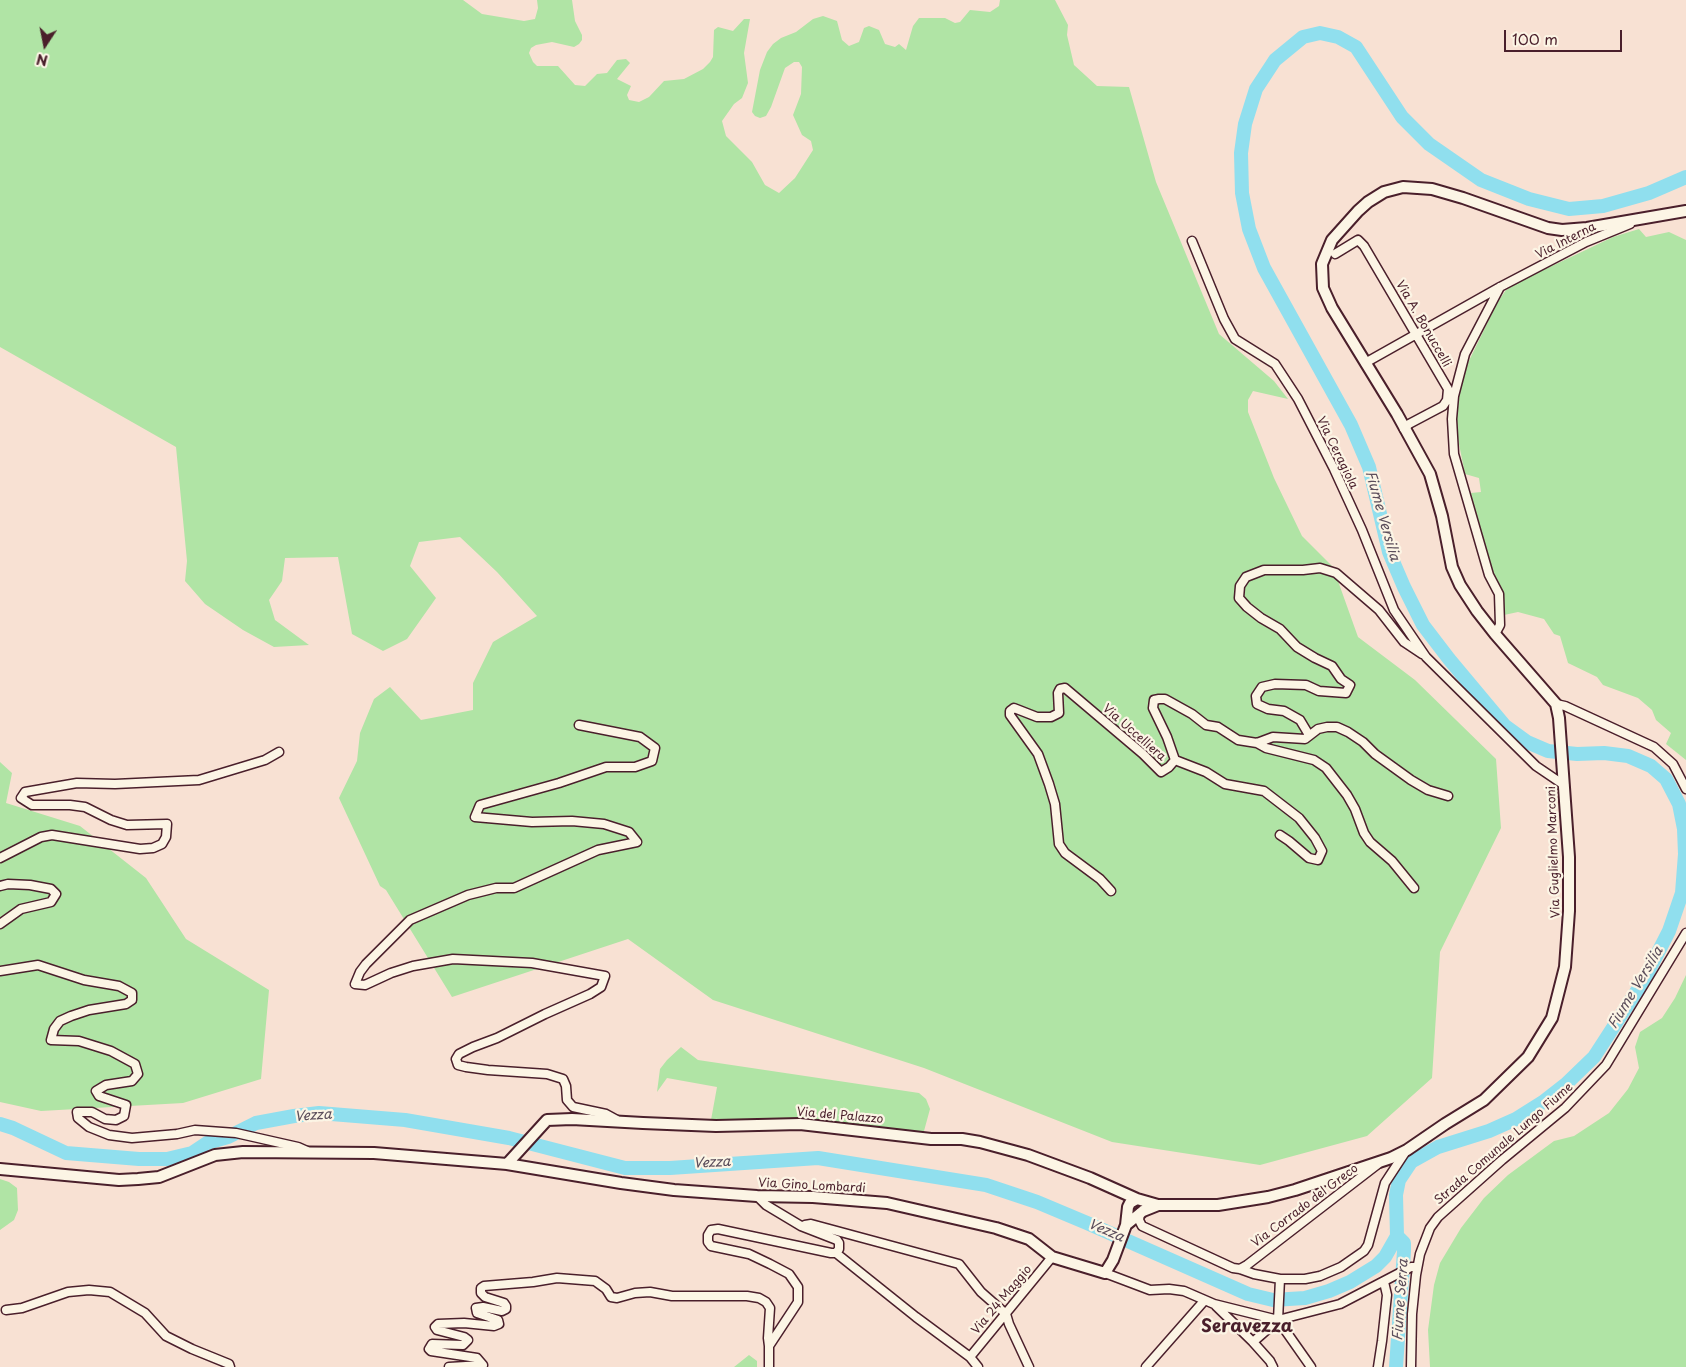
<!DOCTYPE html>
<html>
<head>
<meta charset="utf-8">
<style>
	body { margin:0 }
	#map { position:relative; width:1686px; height:1367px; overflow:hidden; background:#f8e1d3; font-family:"Playpen Sans",sans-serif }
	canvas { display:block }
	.north { position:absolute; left:20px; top:20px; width:50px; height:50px; -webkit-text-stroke:4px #fcf5e5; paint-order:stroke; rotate:191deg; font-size:14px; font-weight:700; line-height:20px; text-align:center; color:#4a1f2b }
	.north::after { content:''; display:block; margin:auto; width:18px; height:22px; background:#4a1f2b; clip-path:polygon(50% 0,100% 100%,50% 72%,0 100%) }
	.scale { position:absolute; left:1504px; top:30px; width:118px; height:22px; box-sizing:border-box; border:2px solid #4a1f2b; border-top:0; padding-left:6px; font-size:15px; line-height:18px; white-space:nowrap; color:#4a1f2b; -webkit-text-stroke:4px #fcf5e5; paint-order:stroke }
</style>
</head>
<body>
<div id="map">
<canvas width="1686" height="1367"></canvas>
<div class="north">N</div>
<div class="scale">100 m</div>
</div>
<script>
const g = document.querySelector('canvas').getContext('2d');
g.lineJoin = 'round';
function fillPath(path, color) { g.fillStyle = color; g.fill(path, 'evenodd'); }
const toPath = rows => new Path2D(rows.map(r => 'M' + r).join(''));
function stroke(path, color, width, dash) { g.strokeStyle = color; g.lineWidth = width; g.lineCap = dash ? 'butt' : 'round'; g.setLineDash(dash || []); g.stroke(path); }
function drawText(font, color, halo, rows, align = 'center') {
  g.font = font + ' "Playpen Sans",sans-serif'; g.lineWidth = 4.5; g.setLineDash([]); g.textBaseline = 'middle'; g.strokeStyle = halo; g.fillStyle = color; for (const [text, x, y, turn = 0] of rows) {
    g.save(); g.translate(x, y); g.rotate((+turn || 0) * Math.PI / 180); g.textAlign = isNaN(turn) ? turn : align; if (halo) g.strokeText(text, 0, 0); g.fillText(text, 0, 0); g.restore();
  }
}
const green = toPath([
	[0,0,463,0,482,14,524,21,535,19,538,8,537,0,572,0,575,21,582,35,582,40,579,44,574,47,552,42,536,45,531,48,529,53,533,62,537,66,558,66,575,85,585,86,597,74,607,73,617,60,626,59,630,63,617,79,631,86,627,95,629,100,639,102,649,97,664,81,684,79,703,69,710,62,713,57,714,30,718,27,733,31,744,19,750,19,744,53,748,83,742,98,734,104,722,121,726,136,752,162,765,185,779,193,795,178,813,150,811,141,802,135,793,115,801,94,802,67,799,62,794,62,785,68,771,107,766,116,760,118,755,116,752,112,760,70,767,52,773,44,781,38,796,32,813,19,823,16,837,21,842,40,849,46,859,42,864,28,869,26,879,30,885,44,895,47,899,44,906,50,913,26,919,18,945,18,955,23,960,22,970,10,990,12,999,6,1000,0,1055,0,1068,25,1067,35,1074,65,1097,86,1129,87,1156,182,1219,334,1274,381,1288,399,1253,391,1248,400,1248,412,1274,478,1302,536,1333,567,1358,637,1415,680,1496,759,1501,828,1440,952,1432,1078,1367,1136,1260,1165,1112,1142,924,1068,713,1000,628,939,452,997,386,890,380,886,339,798,357,761,360,733,374,699,390,687,421,720,473,710,473,683,493,642,537,616,497,572,460,537,419,542,410,566,436,598,407,639,383,651,352,634,338,557,285,558,282,581,269,600,275,620,309,645,274,647,243,630,205,604,185,581,187,561,176,447,0,347],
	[1639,229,1646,237,1669,232,1686,240,1686,760,1666,744,1671,733,1656,720,1652,710,1638,698,1603,685,1597,677,1568,663,1560,636,1554,634,1544,619,1518,612,1504,615,1501,590,1482,547,1471,493,1481,492,1479,478,1465,474,1456,429,1457,400,1465,369,1497,303,1506,290,1524,279,1571,257,1613,237],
	[0,762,12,773,6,803,80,826,146,878,186,939,269,990,261,1079,183,1103,41,1111,0,1102],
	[1686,975,1686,1367,1430,1367,1428,1330,1434,1285,1440,1263,1461,1228,1484,1198,1508,1175,1554,1141,1574,1136,1609,1113,1628,1089,1639,1068,1635,1047,1640,1032,1662,1018,1675,998],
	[681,1047,698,1060,919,1093,926,1099,930,1109,924,1131,920,1133,798,1119,711,1120,717,1087,667,1078,657,1092,660,1069,667,1060],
	[0,1179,9,1182,17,1188,18,1210,14,1220,0,1230],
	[749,1355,757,1361,757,1367,734,1367]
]);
const river = toPath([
	[0,1124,13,1128,66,1153,139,1159,167,1159,192,1153,207,1143,228,1137,256,1123,294,1116,319,1113,405,1120,509,1138,625,1168,670,1168,818,1158,986,1185,1037,1202,1087,1223,1248,1294,1273,1300,1305,1298,1329,1291,1350,1282,1376,1266,1385,1257,1397,1236],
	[1397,1236,1396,1195,1399,1180,1411,1162,1438,1147,1489,1131,1516,1119,1543,1102,1566,1084,1594,1057,1644,980,1669,931,1682,893,1685,854,1684,829,1679,804,1666,779,1651,766,1628,756,1604,753,1577,754,1548,751,1527,742,1505,726,1449,659,1423,625,1404,587,1389,552,1369,467,1351,425,1264,268,1249,229,1242,193,1241,153,1245,124,1256,89,1275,60,1303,37,1320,33,1338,37,1356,47,1402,117,1429,144,1481,180,1529,199,1569,209,1603,206,1649,193,1686,177],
	[1396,1367,1404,1251,1404,1243,1397,1236]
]);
const minor = toPath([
	[1192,241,1224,319,1235,339,1275,364,1298,399,1334,469,1362,530,1394,610,1426,657,1536,766,1564,785],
	[1335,254,1358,240,1364,246,1448,389,1447,400,1443,406,1409,424,1404,429],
	[1365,363,1500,287,1586,242,1630,224],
	[1495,634,1500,625,1499,594,1489,575,1454,454,1452,419,1454,396,1465,354,1500,287],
	[1556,704,1565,706,1654,747,1673,764,1686,789],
	[579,725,640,737,655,748,652,761,635,767,606,767,559,783,480,805,475,817,532,822,572,821,604,824,629,832,637,842,598,850,514,888,496,888,468,895,410,920,366,964,360,972,355,984,365,985,391,973,413,966,453,959,532,963,605,976,601,987,590,994,545,1014,497,1038,473,1047,459,1054,456,1059,458,1065,466,1067,488,1070,547,1074,563,1079,566,1086,567,1100,573,1107,606,1114,617,1120],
	[1309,735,1300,720,1284,711,1268,709,1257,704,1256,696,1262,687,1275,684,1306,685,1319,691,1346,693,1350,685,1341,679,1332,666,1315,658,1297,647,1280,629,1261,618,1247,607,1239,598,1240,586,1246,577,1264,570,1303,570,1320,568,1336,573,1379,610,1404,642,1422,654],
	[1257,743,1266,748,1314,760,1326,768,1347,795,1355,809,1364,833,1370,842,1392,861,1414,888],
	[1175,760,1167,737,1153,708,1154,700,1159,699,1165,699,1192,714,1206,725,1218,727,1238,740,1257,743,1273,737,1305,739,1318,729,1327,727,1337,727,1348,732,1363,742,1375,754,1411,780,1428,790,1448,796],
	[1175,760,1206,772,1225,784,1264,791,1299,818,1315,838,1322,851,1318,860,1309,858,1289,841,1280,835],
	[0,858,41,837,52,835,140,849,153,848,162,844,166,837,167,824,127,825,111,820,85,807,70,805,32,805,21,798,25,792,77,783,115,784,199,780,265,760,279,752],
	[0,886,8,884,30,885,51,889,56,894,51,902,21,909,0,924],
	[1111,891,1100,879,1065,853,1059,844,1055,804,1049,784,1038,754,1010,715,1010,711,1014,708,1037,717,1051,717,1059,713,1058,693,1060,689,1065,688,1143,754,1161,772,1169,767,1175,760],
	[0,971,38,965,84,980,119,986,132,993,132,1000,126,1004,89,1010,71,1016,60,1021,54,1029,51,1040,79,1041,111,1051,135,1064,138,1074,132,1081,106,1085,96,1091,99,1096,126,1105,124,1116,116,1120,105,1119,92,1112,77,1112,78,1118,89,1127,109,1135,132,1138,177,1134,195,1130,236,1133,298,1147,307,1151],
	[757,1196,766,1205,801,1226,837,1240,839,1243,839,1249,836,1253,831,1253,718,1229,711,1230,708,1235,708,1242,711,1246,749,1254,770,1264,789,1274,798,1287,798,1302,769,1346,769,1367],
	[1140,1213,1139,1220,1142,1226,1233,1268,1240,1269,1254,1274,1280,1279,1305,1279,1320,1276,1341,1267,1364,1251,1368,1245,1385,1183,1406,1151],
	[805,1225,811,1224,959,1264,981,1292,1006,1314,1009,1324,1029,1367],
	[836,1253,916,1317,970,1357,978,1367],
	[1240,1269,1247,1265,1378,1164],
	[1105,1273,1150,1290,1169,1289,1184,1291,1214,1304,1278,1320,1340,1304,1411,1267,1417,1267],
	[1216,1306,1253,1342,1270,1361,1273,1367],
	[6,1310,22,1308,68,1292,89,1290,110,1292,145,1313,166,1336,192,1349,229,1364,230,1367],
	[1278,1320,1311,1367],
	[1253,1342,1278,1320,1280,1279],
	[970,1357,1052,1257],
	[449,1367,483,1365,477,1358,431,1351,429,1349,432,1344,463,1345,468,1340,464,1337,437,1330,435,1327,438,1324,464,1323,494,1326,499,1324,498,1320,477,1313,476,1308,483,1307,502,1311,506,1309,506,1306,504,1303,485,1297,481,1293,481,1288,484,1286,533,1282,557,1278,595,1281,606,1289,611,1297,617,1298,635,1293,650,1292,672,1296,747,1296,759,1298,766,1302,770,1308,768,1338,769,1346],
	[1146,1367,1204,1301],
	[1378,1367,1382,1341,1387,1295,1384,1282],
	[1411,1367,1412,1314,1416,1275,1420,1254,1430,1228,1438,1217,1502,1160,1565,1108,1606,1065,1686,933]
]);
const major = toPath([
	[507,1164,547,1120,572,1119,643,1123,716,1126,800,1124,931,1139,962,1139,980,1142,1028,1155,1090,1178,1137,1199,1158,1205,1218,1205,1268,1197,1295,1190,1391,1158,1407,1150,1445,1124,1484,1100,1528,1057,1552,1018,1565,967,1569,911,1569,857,1559,718,1556,704,1495,634,1477,611,1460,585,1452,567,1442,516,1430,474,1397,414,1332,308,1323,288,1322,264,1332,240,1358,211,1368,202,1384,192,1403,187,1432,189,1463,198,1548,228,1562,230,1587,228,1686,211],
	[0,1169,119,1180,138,1179,159,1177,215,1155,243,1152,374,1153,507,1164,621,1183,674,1190,757,1196,813,1197,887,1203,996,1228,1029,1239,1052,1257,1105,1273,1113,1260,1126,1225,1128,1207,1130,1203,1137,1199],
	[1126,1225,1143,1211,1158,1205]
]);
const streetNames = [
	["Via Interna",1566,241,-27],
	["Via A. Bonuccelli",1423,324,60],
	["Via Ceragiola",1337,453,64],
	["Via Uccelliera",1134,733,41],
	["Via Guglielmo Marconi",1554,852,-92],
	["Via del Palazzo",840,1116,5],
	["Strada Comunale Lungo Fiume",1504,1144,-41],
	["Via Gino Lombardi",812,1186,3],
	["Via Corrado del Greco",1305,1206,-37],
	["Via 24 Maggio",1002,1300,-50]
];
const waterNames = [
	["Fiume Versilia",1382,516,74],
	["Fiume Versilia",1636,988,-59],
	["Vezza",313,1116,-4],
	["Vezza",712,1163,-3],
	["Vezza",1106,1231,23],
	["Fiume Serra",1401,1300,-86]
];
const districtNames = [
	["Seravezza",1247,1327]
];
fillPath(green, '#b0e4a5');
stroke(river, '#90dfee', 14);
stroke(minor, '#4a1f2b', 11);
stroke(major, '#4a1f2b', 14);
stroke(minor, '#fcf5e5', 8);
stroke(major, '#fcf5e5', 10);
drawText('12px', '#4a1f2b', '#fcf5e5', streetNames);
drawText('italic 14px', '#5c4f5c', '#fcf5e5', waterNames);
drawText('bold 18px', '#4a1f2b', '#fcf5e5', districtNames);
</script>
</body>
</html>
